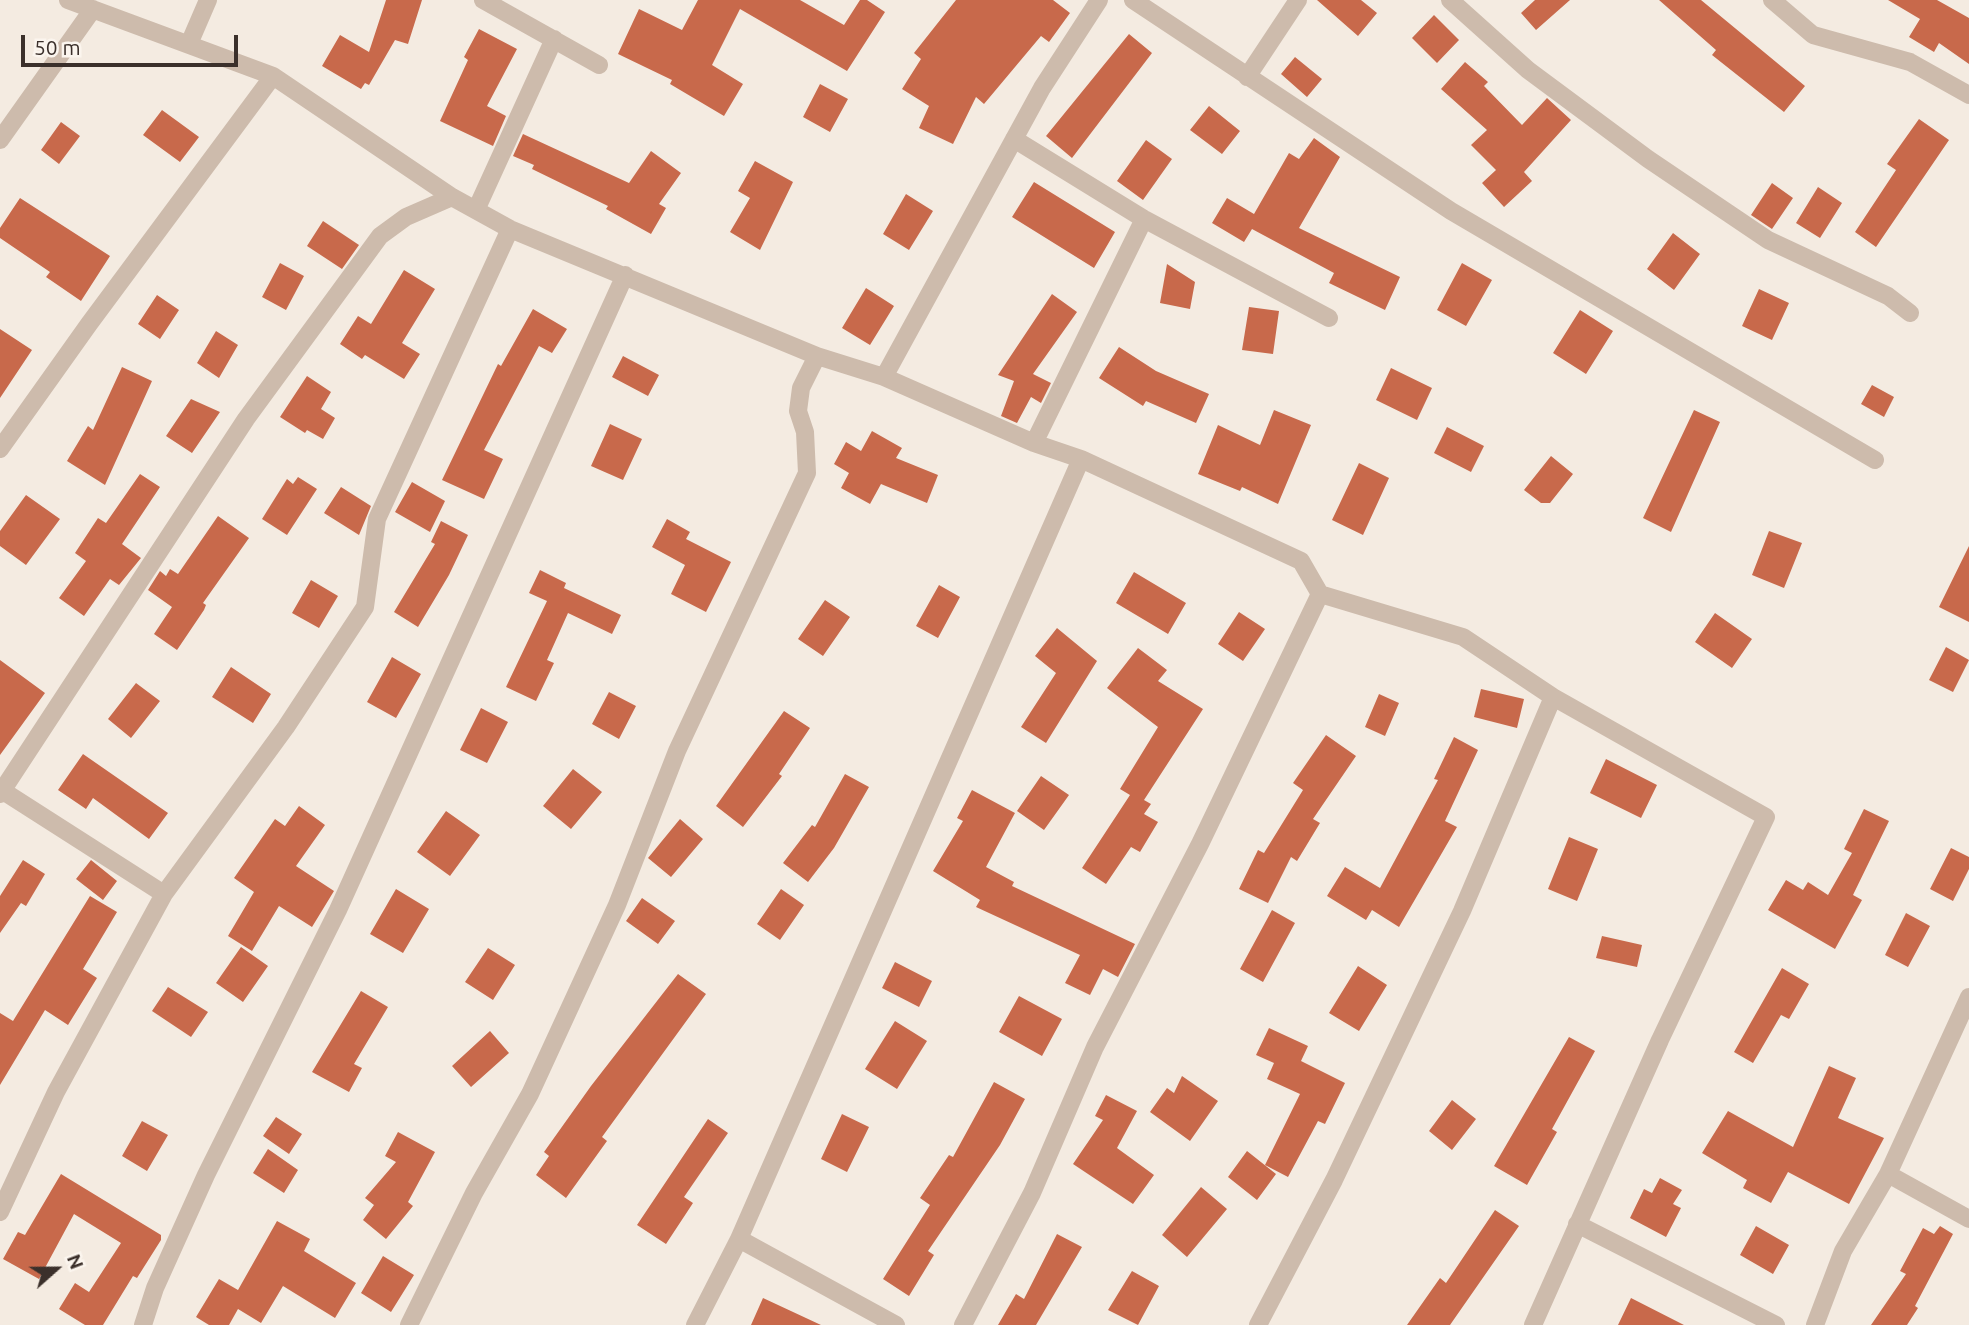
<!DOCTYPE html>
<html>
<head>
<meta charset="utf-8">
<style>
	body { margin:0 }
	#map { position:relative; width:1969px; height:1325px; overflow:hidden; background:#f4ebe1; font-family:Ubuntu,sans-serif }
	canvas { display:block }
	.north { position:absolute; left:21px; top:1234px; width:70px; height:70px; -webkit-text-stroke:5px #fbf5ee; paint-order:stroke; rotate:69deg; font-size:19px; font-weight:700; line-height:28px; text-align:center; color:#3b302b }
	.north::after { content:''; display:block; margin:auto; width:24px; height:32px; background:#3b302b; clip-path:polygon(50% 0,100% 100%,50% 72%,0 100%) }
	.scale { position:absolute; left:21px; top:35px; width:217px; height:32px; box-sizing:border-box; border:4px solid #3b302b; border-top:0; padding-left:9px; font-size:21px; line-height:24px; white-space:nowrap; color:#3b302b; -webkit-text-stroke:5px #fbf5ee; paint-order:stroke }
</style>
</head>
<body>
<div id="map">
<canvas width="1969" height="1325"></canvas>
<div class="north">N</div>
<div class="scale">50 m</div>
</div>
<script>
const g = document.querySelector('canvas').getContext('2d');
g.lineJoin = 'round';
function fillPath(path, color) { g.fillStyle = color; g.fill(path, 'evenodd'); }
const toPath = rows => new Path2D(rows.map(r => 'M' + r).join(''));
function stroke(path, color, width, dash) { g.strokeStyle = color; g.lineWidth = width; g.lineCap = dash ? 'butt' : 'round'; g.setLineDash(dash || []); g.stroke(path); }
const building = toPath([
	[386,0,422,0,408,44,395,40,369,85,365,83,361,89,322,66,340,35,369,52],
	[698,0,800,0,844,25,860,0,867,0,885,12,847,71,740,9,712,65,743,84,724,116,670,84,672,80,618,54,639,9,682,30],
	[956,0,1053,0,1070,13,1049,42,1041,36,984,104,976,97,953,144,919,128,929,106,902,89,921,59,914,53],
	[1317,0,1361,0,1377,13,1358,36],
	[1535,0,1570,0,1536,30,1521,13],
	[1659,0,1701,0,1805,86,1784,112,1712,55,1716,50],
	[1888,0,1937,0,1969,18,1969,64,1939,43,1934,52,1909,37,1920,19],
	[1434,15,1459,40,1437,63,1412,38],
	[479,29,517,49,487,106,506,116,493,146,440,121,468,60,464,57],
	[1129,34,1152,53,1072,158,1046,136],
	[1295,57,1322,79,1307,97,1281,74],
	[1465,62,1488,82,1484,86,1522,125,1547,98,1571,120,1524,172,1532,181,1504,207,1482,183,1496,170,1471,145,1487,130,1441,89],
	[820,84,848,99,830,132,803,117],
	[1209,106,1240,131,1222,154,1190,130],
	[162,110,199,137,180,162,143,135],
	[1919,119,1949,140,1876,247,1855,232,1896,170,1887,164],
	[61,122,80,136,59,164,41,150],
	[523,134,629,183,651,151,681,173,659,204,666,208,651,234,606,209,608,206,532,169,534,165,513,156],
	[1314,138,1340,157,1299,228,1400,277,1385,310,1329,283,1334,273,1252,229,1244,242,1212,223,1227,198,1254,214,1289,153,1299,159],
	[1146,140,1172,159,1143,200,1117,181],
	[755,161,793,182,760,250,730,232,750,198,738,191],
	[1034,182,1115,232,1094,268,1012,217],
	[1772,183,1793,198,1772,229,1751,215],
	[1818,187,1842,203,1820,238,1796,223],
	[906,194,933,211,909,250,883,234],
	[20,198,110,256,81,301,46,277,50,272,0,238,0,228],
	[323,221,359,245,342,269,307,246],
	[1673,233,1700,254,1674,290,1647,269],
	[280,263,304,276,286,310,262,297],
	[1462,263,1492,280,1466,326,1437,310],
	[1167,264,1195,282,1190,309,1160,303],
	[404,270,435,289,402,343,420,354,404,379,365,355,362,359,340,344,358,316,371,324],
	[866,288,894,306,870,345,842,328],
	[1759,289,1789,303,1772,340,1742,326],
	[1052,294,1077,312,1033,374,1051,383,1041,403,1031,397,1017,423,1001,416,1014,381,998,375],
	[157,295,179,310,160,339,138,324],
	[1249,307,1279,311,1273,354,1242,350],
	[533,309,567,329,552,353,539,346,484,450,503,459,484,499,442,480,498,364,501,366],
	[1580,310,1613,331,1586,374,1553,353],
	[0,329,32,350,0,398],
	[216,331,238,345,219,378,197,363],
	[1119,347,1156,371,1209,394,1196,423,1146,401,1143,406,1099,378],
	[623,356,659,375,648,396,612,377],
	[122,367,152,381,105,485,67,461,88,426,93,430],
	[1391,368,1432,388,1417,420,1376,400],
	[307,376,331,392,321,409,335,418,323,439,307,430,305,433,280,417],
	[1872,385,1894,397,1884,417,1861,404],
	[191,399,220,412,192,453,166,436],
	[1274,410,1311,425,1278,504,1242,487,1240,491,1198,474,1218,425,1260,445],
	[1694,410,1720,422,1671,532,1643,518],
	[610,424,642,439,623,480,591,466],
	[1447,427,1484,446,1471,472,1434,453],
	[872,431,902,448,896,458,938,475,927,503,881,484,870,504,841,488,849,473,834,464,846,442,861,451],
	[1551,456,1573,474,1550,503,1541,503,1524,490],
	[1359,463,1389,478,1363,535,1332,520],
	[140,474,160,487,122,544,141,558,119,585,110,579,84,616,59,598,86,561,75,553,98,518,106,523],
	[298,477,317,489,287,535,262,519,287,479,293,484],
	[412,482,445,501,430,532,395,512],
	[341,487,371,506,359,535,324,513],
	[26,495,60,519,26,565,0,546,0,531],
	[218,516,249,538,203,603,206,605,204,610,177,650,154,634,172,607,148,590,160,571,166,576,170,569,178,574],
	[667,519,690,532,686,539,731,562,706,612,671,594,685,565,652,547],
	[441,521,468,535,449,575,418,627,394,612,435,544,431,542],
	[1769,531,1802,543,1784,588,1752,575],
	[1969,546,1969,622,1939,607],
	[540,570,566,583,564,588,621,615,612,634,568,613,547,660,554,663,536,701,506,687,547,601,529,593],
	[1134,572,1186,603,1168,634,1116,603],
	[311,580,338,596,319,628,292,613],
	[939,585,960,597,938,638,916,626],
	[825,600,850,617,823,656,798,639],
	[1239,612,1265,629,1243,661,1218,644],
	[1715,613,1752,639,1732,668,1695,642],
	[1057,628,1097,661,1046,743,1021,727,1056,673,1035,656],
	[1946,647,1969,660,1953,692,1929,680],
	[1138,648,1167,670,1158,681,1203,709,1144,800,1151,804,1144,814,1158,822,1140,852,1131,847,1106,884,1082,868,1130,795,1120,789,1158,727,1107,688],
	[392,657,421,674,396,718,367,702],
	[0,660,45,693,0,755],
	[231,667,271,694,253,723,212,697],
	[136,683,160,701,131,738,108,719],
	[1481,689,1524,699,1517,728,1474,717],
	[609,692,636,706,619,739,592,724],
	[1379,694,1399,703,1385,736,1365,727],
	[481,708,508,722,487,763,460,750],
	[784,711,810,728,779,774,782,776,743,827,716,806],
	[1326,735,1356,756,1313,819,1320,823,1297,861,1291,857,1268,903,1239,889,1258,850,1264,853,1303,790,1293,783],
	[1454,737,1478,750,1445,821,1457,827,1399,927,1372,910,1366,920,1327,896,1345,867,1380,888,1438,780,1434,779],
	[83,754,168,813,149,839,93,798,86,809,58,790],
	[1606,759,1657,785,1641,818,1590,793],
	[573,769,602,792,571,829,543,806],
	[845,774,869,787,834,848,808,882,783,863,812,825,815,827],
	[1041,776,1069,795,1044,830,1017,811],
	[972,790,1015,813,986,867,1014,882,1012,886,1135,944,1118,977,1103,969,1090,995,1065,983,1080,955,976,907,980,900,933,871,963,821,957,818],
	[299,806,325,825,296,866,334,891,312,927,279,906,252,951,228,936,254,892,234,878,275,819,285,826],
	[1864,809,1889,821,1853,895,1862,900,1835,949,1768,910,1786,880,1803,890,1808,882,1828,895,1852,853,1844,849],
	[446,811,480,835,450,876,417,852],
	[680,819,703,839,671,877,648,858],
	[1569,837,1598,849,1577,901,1548,889],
	[1951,848,1969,857,1969,869,1953,901,1930,889],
	[23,860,45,874,26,906,21,903,0,933,0,896],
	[91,860,117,881,103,900,76,879],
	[396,889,429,909,403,953,370,934],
	[781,889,804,905,780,940,757,924],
	[90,896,117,912,83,969,97,978,68,1025,45,1010,0,1085,0,1013,13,1021],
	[642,898,675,921,658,944,626,921],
	[1272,910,1295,923,1263,982,1240,969],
	[1906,913,1930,926,1908,967,1885,955],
	[1602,936,1642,945,1637,967,1596,958],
	[241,947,268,966,243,1002,216,983],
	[488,948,515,965,493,1000,465,982],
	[895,962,932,981,919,1007,882,988],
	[1358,966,1387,985,1359,1031,1329,1013],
	[1782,968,1809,984,1789,1019,1781,1015,1753,1063,1734,1052],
	[678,974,706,994,602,1137,607,1141,566,1198,536,1175,549,1156,544,1152,591,1086],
	[168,987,208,1012,191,1037,152,1011],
	[361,991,388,1007,354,1064,362,1068,349,1092,312,1072],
	[1019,996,1062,1019,1042,1056,999,1032],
	[895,1021,927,1041,897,1089,865,1069],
	[1269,1028,1308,1046,1301,1061,1345,1083,1325,1124,1318,1121,1288,1177,1265,1165,1300,1094,1267,1079,1274,1063,1256,1055],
	[490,1031,509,1053,471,1087,452,1066],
	[1569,1037,1595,1051,1552,1129,1557,1132,1527,1185,1494,1166],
	[1829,1066,1856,1078,1838,1118,1884,1138,1849,1204,1788,1172,1771,1203,1743,1188,1747,1180,1702,1153,1728,1111,1793,1147],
	[1182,1076,1218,1101,1190,1141,1150,1112,1167,1088,1174,1093],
	[994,1082,1025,1099,1000,1145,928,1251,934,1255,909,1296,883,1279,930,1205,920,1198,949,1155,953,1157],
	[1106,1095,1137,1111,1117,1148,1154,1175,1133,1204,1073,1164,1103,1120,1095,1116],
	[1452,1100,1476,1119,1452,1150,1429,1131],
	[842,1114,869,1127,847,1172,821,1159],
	[276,1117,302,1134,289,1154,263,1136],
	[708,1119,728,1133,684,1197,693,1203,666,1244,637,1225],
	[142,1121,168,1135,147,1171,122,1156],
	[398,1132,435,1152,408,1202,413,1206,386,1239,363,1220,374,1205,365,1198,396,1162,385,1156],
	[268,1149,298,1170,284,1193,253,1173],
	[1247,1151,1276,1174,1257,1200,1228,1177],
	[61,1174,161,1235,161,1240,137,1278,133,1276,103,1325,85,1325,59,1309,75,1283,89,1292,121,1243,74,1214,39,1279,3,1259,18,1232,25,1235],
	[1660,1178,1682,1190,1673,1204,1681,1208,1666,1237,1630,1218,1644,1189,1652,1193],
	[1201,1187,1227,1209,1187,1257,1162,1235],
	[1495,1210,1519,1226,1450,1325,1407,1325,1440,1278,1446,1283],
	[277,1221,310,1239,304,1251,356,1283,335,1318,283,1286,261,1323,238,1309,229,1325,209,1325,196,1317,219,1279,238,1290],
	[1756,1226,1789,1245,1773,1274,1740,1255],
	[1940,1226,1953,1234,1915,1306,1918,1308,1907,1325,1871,1325,1906,1274,1900,1271,1923,1228,1934,1234],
	[1057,1234,1082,1247,1036,1325,998,1325,1016,1294,1024,1299],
	[383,1256,414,1275,391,1312,361,1293],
	[1132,1271,1159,1286,1138,1325,1108,1310],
	[763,1298,821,1325,751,1325],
	[1631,1298,1684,1325,1618,1325]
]);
const minor = toPath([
	[68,0,273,76,452,197,510,229,817,356,884,377,1034,443,1081,459,1301,561,1320,594,1463,637,1553,697,1766,817,1660,1040,1533,1325],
	[483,0,599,65],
	[1133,0,1451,211,1875,460],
	[1450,0,1528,70,1648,159,1768,240,1888,296,1910,313],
	[1772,0,1813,35,1910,62,1969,95],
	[189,44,208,0],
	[1247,77,1298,0],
	[1014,139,1144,219,1329,318],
	[0,140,93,9],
	[476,210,554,39],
	[884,377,1042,88,1099,0],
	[1034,443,1144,219],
	[0,449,89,324,273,76],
	[0,789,164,894],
	[0,794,246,419,380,236,406,217,452,197],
	[1888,1174,1969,1219],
	[0,1212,56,1092,164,894,286,727,365,607,377,519,510,229],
	[1577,1224,1776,1325],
	[739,1239,896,1325],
	[143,1325,155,1288,206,1175,338,910,625,275],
	[409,1325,474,1193,530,1094,617,905,677,751,807,473,805,432,798,411,801,388,817,356],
	[695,1325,739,1239,1081,459],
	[963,1325,1032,1193,1095,1047,1200,844,1320,594],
	[1258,1325,1334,1180,1462,911,1553,697],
	[1815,1325,1843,1251,1888,1174,1969,997]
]);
fillPath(building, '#c8694b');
stroke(minor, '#cdbbac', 18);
</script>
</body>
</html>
